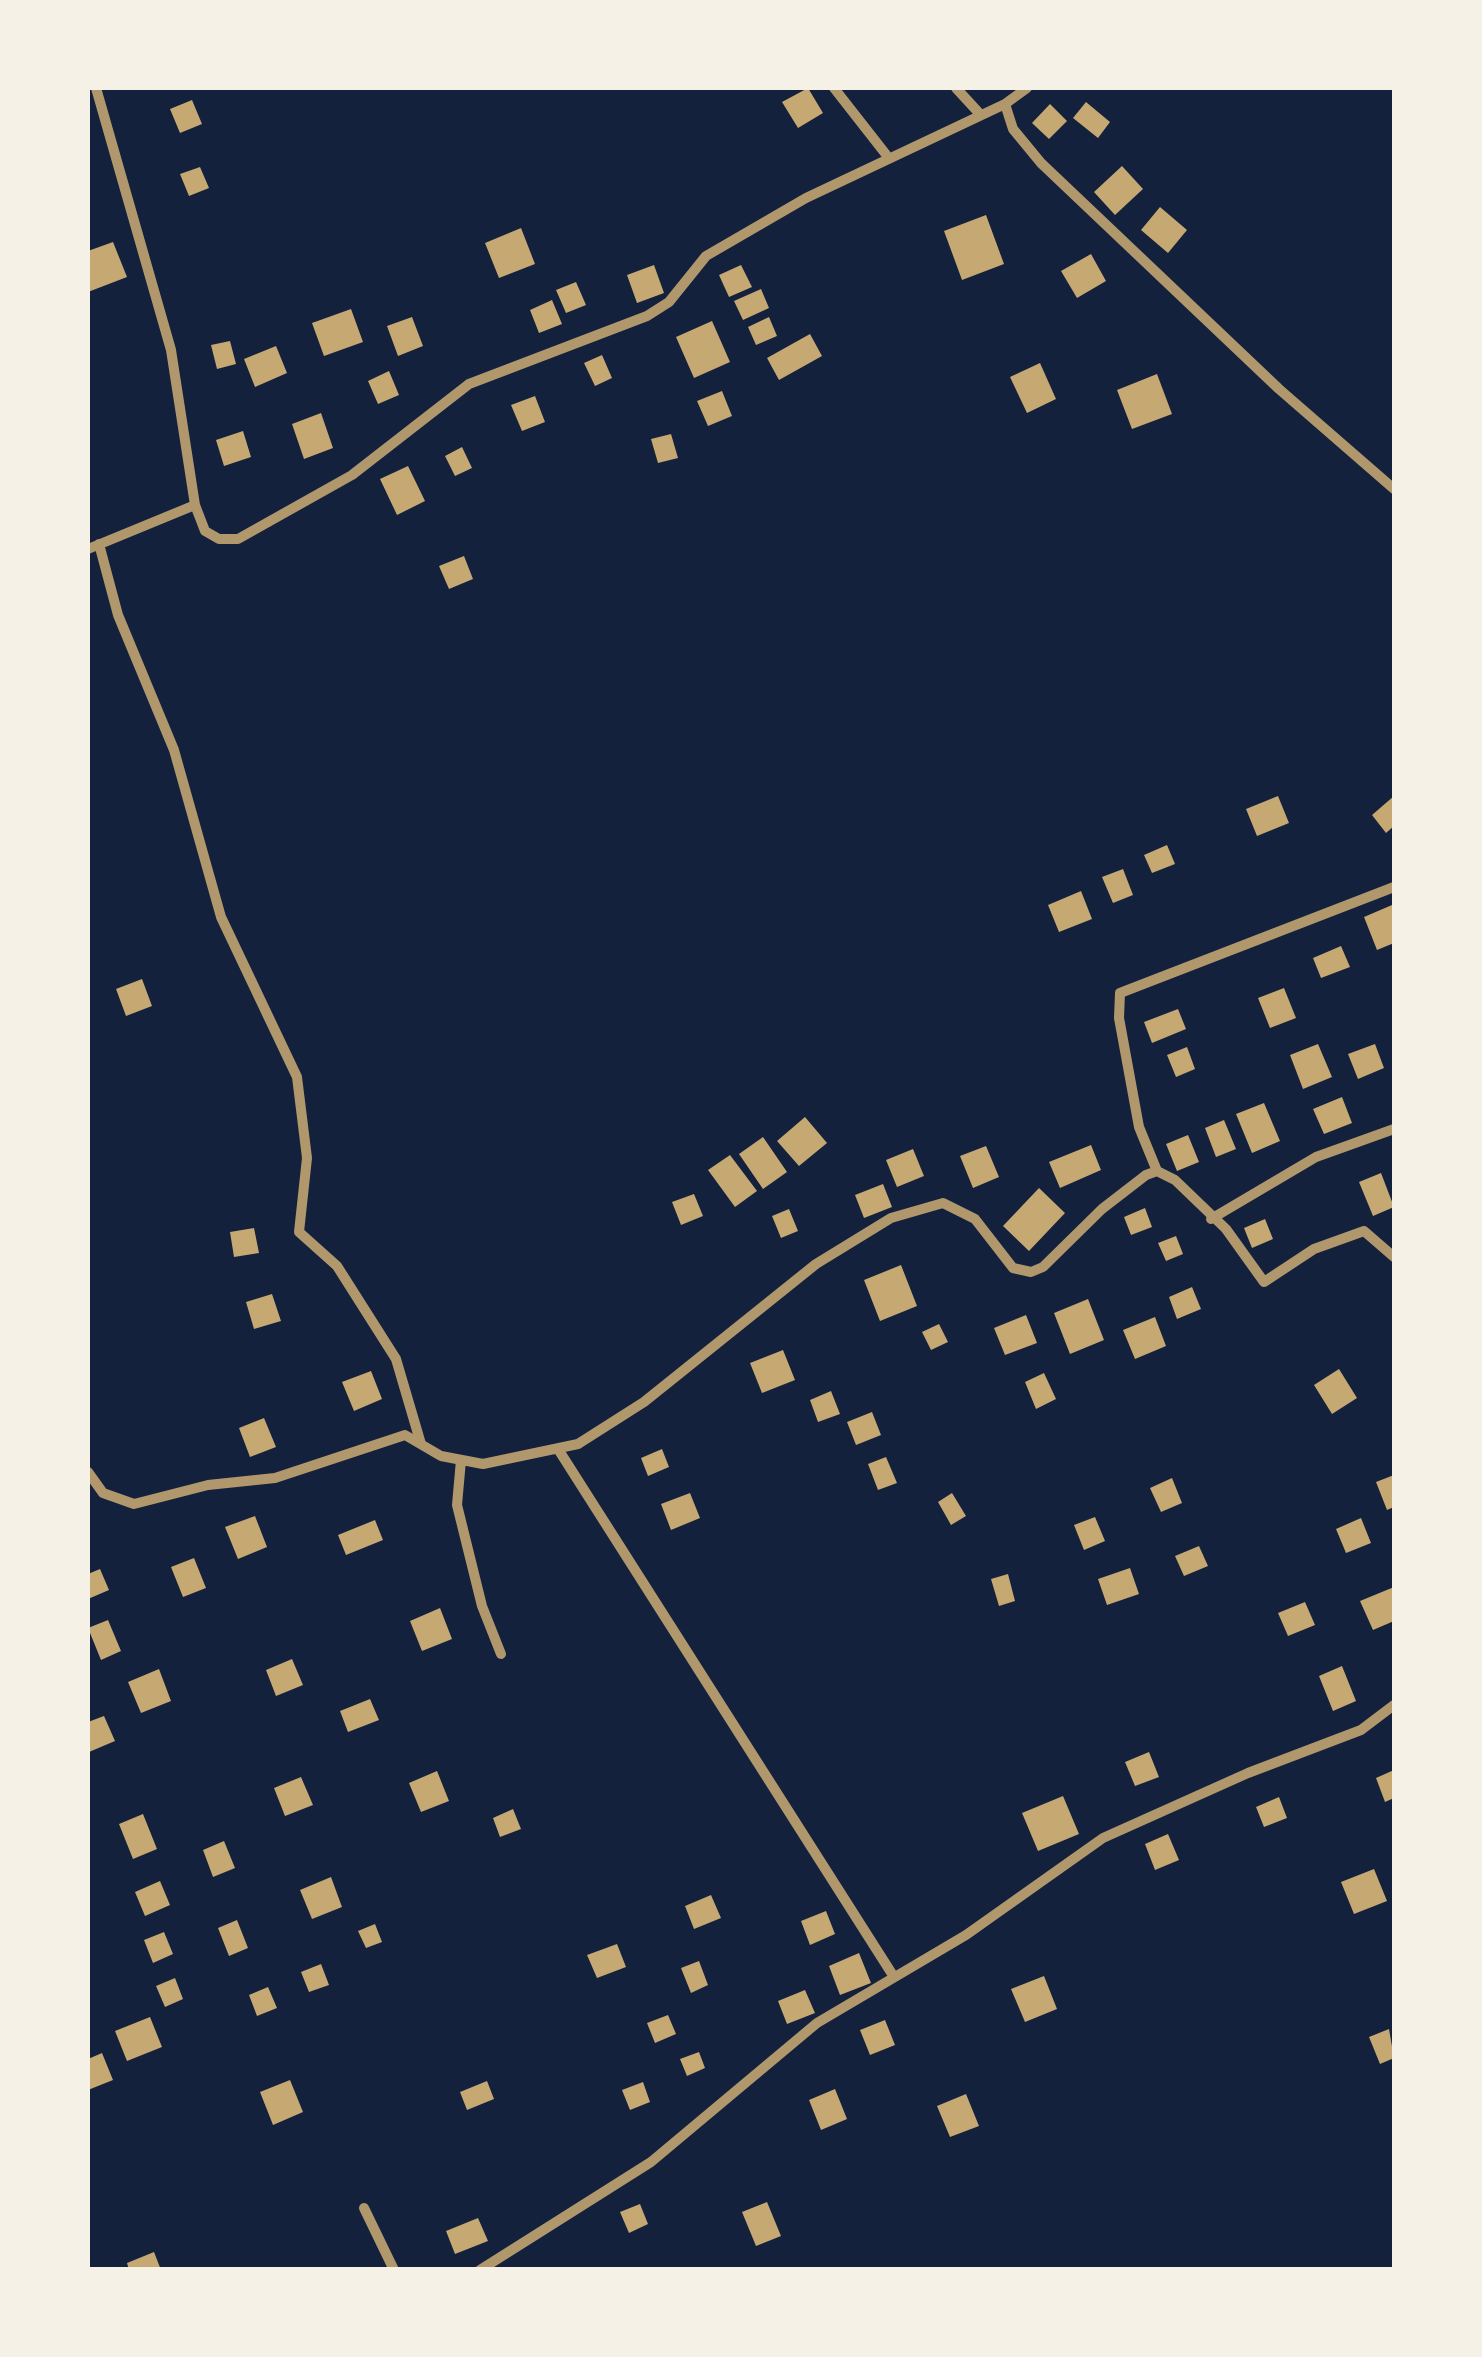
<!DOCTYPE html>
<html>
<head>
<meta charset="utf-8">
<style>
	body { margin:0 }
	#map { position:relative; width:1482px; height:2357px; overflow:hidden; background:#14213d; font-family:Commissioner,sans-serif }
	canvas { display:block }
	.frame { position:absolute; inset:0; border:90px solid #f6f1e7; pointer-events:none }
</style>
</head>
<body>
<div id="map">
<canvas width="1482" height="2357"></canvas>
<div class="frame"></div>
</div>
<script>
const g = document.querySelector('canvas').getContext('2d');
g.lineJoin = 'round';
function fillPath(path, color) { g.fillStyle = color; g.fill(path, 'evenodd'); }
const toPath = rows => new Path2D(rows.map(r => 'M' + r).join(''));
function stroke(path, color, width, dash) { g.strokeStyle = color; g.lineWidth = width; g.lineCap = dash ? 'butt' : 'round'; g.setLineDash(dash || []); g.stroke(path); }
const building = toPath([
	[808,88,823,113,798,128,782,102],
	[192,100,202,124,180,133,170,109],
	[1086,102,1110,122,1098,138,1073,118],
	[1050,104,1067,121,1049,139,1032,123],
	[1122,166,1143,189,1115,215,1094,192],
	[200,167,209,188,189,196,180,174],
	[1160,207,1187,230,1168,253,1141,230],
	[986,215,1004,264,962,280,944,231],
	[521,228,535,264,499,278,485,243],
	[113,242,127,277,88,292,88,251],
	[1091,254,1106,281,1077,298,1061,271],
	[654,265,664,293,637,303,627,275],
	[741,265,752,287,729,297,719,275],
	[576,282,586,305,566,313,556,290],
	[761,289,769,308,743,320,734,301],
	[552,300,562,324,539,333,530,310],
	[351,309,363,342,324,356,312,323],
	[412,317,423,346,398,356,387,326],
	[769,317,777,336,756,345,748,327],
	[712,321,730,362,694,378,676,337],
	[810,334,822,356,779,380,767,358],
	[230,341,236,364,217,369,211,345],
	[276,346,287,373,255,387,244,359],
	[602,355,612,378,595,386,584,363],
	[1040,363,1056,399,1027,413,1010,377],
	[389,371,399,395,378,404,368,381],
	[1157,374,1172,414,1132,429,1117,390],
	[722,391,732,416,708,426,697,401],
	[535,396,545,422,522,431,511,405],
	[321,413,333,448,304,459,292,424],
	[243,431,251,457,224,466,216,440],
	[671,434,678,458,658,463,651,439],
	[462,447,472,468,455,476,445,456],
	[408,466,425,501,397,515,380,479],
	[464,556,473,579,449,589,439,566],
	[1278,796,1289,823,1257,836,1246,809],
	[1394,796,1394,826,1386,833,1372,815],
	[1167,845,1175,864,1152,873,1144,855],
	[1123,869,1133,895,1113,903,1102,877],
	[1081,891,1092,919,1059,932,1048,905],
	[1392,905,1394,943,1377,950,1364,917],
	[1341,946,1350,967,1321,978,1313,958],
	[142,979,152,1006,126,1016,116,989],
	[1284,988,1296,1018,1270,1028,1258,998],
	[1178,1009,1186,1029,1152,1043,1144,1022],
	[1318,1044,1332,1077,1303,1089,1290,1055],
	[1375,1044,1384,1068,1358,1079,1348,1054],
	[1187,1047,1195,1069,1176,1077,1167,1055],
	[1342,1097,1352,1123,1324,1134,1313,1109],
	[1264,1103,1280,1141,1252,1153,1236,1114],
	[805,1117,827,1143,799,1166,777,1141],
	[1224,1120,1236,1149,1216,1157,1205,1128],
	[1188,1135,1199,1162,1177,1171,1166,1144],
	[763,1137,787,1172,763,1189,739,1154],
	[1091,1145,1101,1170,1060,1188,1049,1162],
	[986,1146,999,1177,973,1188,960,1156],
	[913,1149,924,1176,897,1187,886,1160],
	[730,1155,757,1191,735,1207,708,1170],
	[1381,1173,1394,1207,1373,1216,1359,1182],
	[883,1184,892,1207,864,1218,855,1195],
	[1039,1188,1065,1213,1029,1251,1003,1226],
	[694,1194,703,1216,681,1225,672,1202],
	[1145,1208,1152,1227,1131,1235,1124,1217],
	[789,1209,798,1231,781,1238,772,1216],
	[1265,1219,1273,1239,1252,1248,1244,1228],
	[254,1228,259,1253,234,1257,230,1232],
	[1176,1236,1183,1254,1166,1261,1158,1243],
	[901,1265,917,1306,880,1321,864,1280],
	[1192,1287,1201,1309,1177,1319,1169,1297],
	[272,1294,281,1321,254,1329,246,1302],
	[1088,1299,1104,1340,1070,1354,1054,1313],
	[1026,1315,1037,1343,1005,1355,994,1328],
	[1155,1317,1166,1346,1135,1359,1123,1330],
	[939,1324,948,1342,931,1350,922,1332],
	[783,1350,795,1380,762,1393,750,1363],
	[1339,1369,1357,1398,1332,1414,1314,1385],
	[371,1371,382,1399,354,1411,342,1382],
	[1044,1373,1056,1399,1036,1409,1025,1382],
	[831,1391,840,1414,818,1422,810,1400],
	[872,1412,881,1435,856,1445,847,1422],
	[264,1418,276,1447,250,1457,239,1428],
	[662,1449,669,1467,648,1476,641,1458],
	[886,1457,897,1483,878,1490,868,1464],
	[1394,1475,1394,1507,1387,1510,1376,1482],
	[1172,1478,1182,1503,1161,1512,1150,1488],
	[690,1493,700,1518,671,1530,661,1504],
	[952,1493,966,1516,951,1525,938,1502],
	[255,1516,267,1547,238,1559,225,1527],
	[1095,1517,1105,1541,1084,1550,1074,1525],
	[1361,1518,1371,1543,1346,1553,1336,1529],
	[375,1520,383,1540,346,1555,338,1535],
	[1199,1546,1208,1566,1184,1576,1175,1556],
	[194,1558,206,1588,183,1597,171,1567],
	[1130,1568,1139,1594,1107,1605,1098,1579],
	[100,1569,109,1590,88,1599,88,1574],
	[1008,1574,1015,1601,999,1606,991,1579],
	[1394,1587,1394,1621,1373,1630,1360,1601],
	[1305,1602,1315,1625,1288,1636,1278,1613],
	[440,1608,452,1639,422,1651,410,1621],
	[108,1620,121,1651,101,1660,88,1628],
	[292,1659,303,1685,276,1696,266,1670],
	[1342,1666,1356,1701,1333,1711,1319,1676],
	[159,1669,171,1701,141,1713,128,1682],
	[370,1699,379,1720,348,1732,340,1711],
	[104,1716,115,1741,89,1752,88,1722],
	[1149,1752,1159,1777,1135,1786,1125,1762],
	[1394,1770,1394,1798,1385,1802,1376,1778],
	[437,1771,449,1801,421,1812,409,1783],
	[301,1777,313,1805,285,1816,274,1788],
	[1063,1796,1079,1834,1038,1851,1022,1813],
	[1279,1797,1287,1818,1264,1827,1256,1807],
	[513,1809,521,1829,500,1837,493,1818],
	[143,1814,157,1849,133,1859,119,1824],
	[1168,1834,1179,1860,1155,1870,1145,1844],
	[224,1841,235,1868,213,1877,203,1850],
	[1374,1869,1387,1901,1354,1914,1341,1882],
	[331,1877,342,1907,312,1919,300,1890],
	[160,1881,170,1905,145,1916,135,1892],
	[711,1895,721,1918,694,1929,685,1906],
	[826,1911,835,1934,810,1945,801,1921],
	[237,1920,248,1948,229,1956,218,1928],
	[375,1924,382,1942,366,1948,358,1931],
	[164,1932,173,1954,153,1963,144,1940],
	[617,1944,626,1967,597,1978,587,1955],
	[859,1953,871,1983,840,1995,829,1966],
	[699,1961,708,1985,691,1993,681,1968],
	[321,1964,329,1985,309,1992,301,1972],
	[1044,1976,1057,2009,1025,2022,1011,1989],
	[175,1978,183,1999,165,2007,156,1986],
	[268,1987,277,2008,257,2016,249,1995],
	[805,1990,815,2013,787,2024,778,2001],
	[668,2015,676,2034,655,2043,647,2023],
	[150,2017,162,2047,127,2061,115,2031],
	[885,2020,895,2045,870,2055,860,2030],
	[1389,2029,1394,2058,1380,2064,1369,2037],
	[699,2052,705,2068,687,2076,680,2059],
	[102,2053,113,2080,88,2090,88,2059],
	[290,2080,303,2112,273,2125,260,2092],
	[487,2081,494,2099,467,2110,460,2092],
	[643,2082,650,2102,630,2110,622,2090],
	[835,2089,847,2119,821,2130,809,2100],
	[966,2094,979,2126,950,2137,937,2106],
	[767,2202,781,2236,756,2246,742,2212],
	[640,2204,648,2224,629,2233,620,2212],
	[478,2218,488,2241,455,2254,446,2231],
	[154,2252,161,2270,129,2270,127,2263]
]);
const minor = toPath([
	[96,88,171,350,195,505],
	[834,88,888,157],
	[956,88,979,113],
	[1005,104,1013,129,1041,163,1279,389,1394,489],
	[99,544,118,615,174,750,221,917,297,1077,307,1158,299,1232,337,1266,396,1359,421,1444],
	[88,549,195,505,205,531,219,539,238,539,352,475,469,384,647,316,669,302,706,256,806,198,1005,104,1027,88],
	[1157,1171,1139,1127,1119,1018,1120,993,1394,887],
	[1211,1219,1316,1157,1394,1129],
	[558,1449,894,1977],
	[461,1460,457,1505,482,1606,501,1654],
	[88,1472,103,1493,134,1504,208,1485,275,1478,405,1435,441,1456,483,1464,578,1444,644,1402,816,1264,891,1218,943,1203,975,1219,1013,1268,1031,1272,1043,1267,1102,1209,1146,1175,1157,1171,1175,1180,1226,1229,1264,1282,1314,1249,1364,1231,1394,1257],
	[364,2208,394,2270],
	[480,2270,651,2162,817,2023,966,1935,1103,1838,1248,1773,1361,1730,1394,1705]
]);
fillPath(building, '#c6a872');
stroke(minor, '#b1986c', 10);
</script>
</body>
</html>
